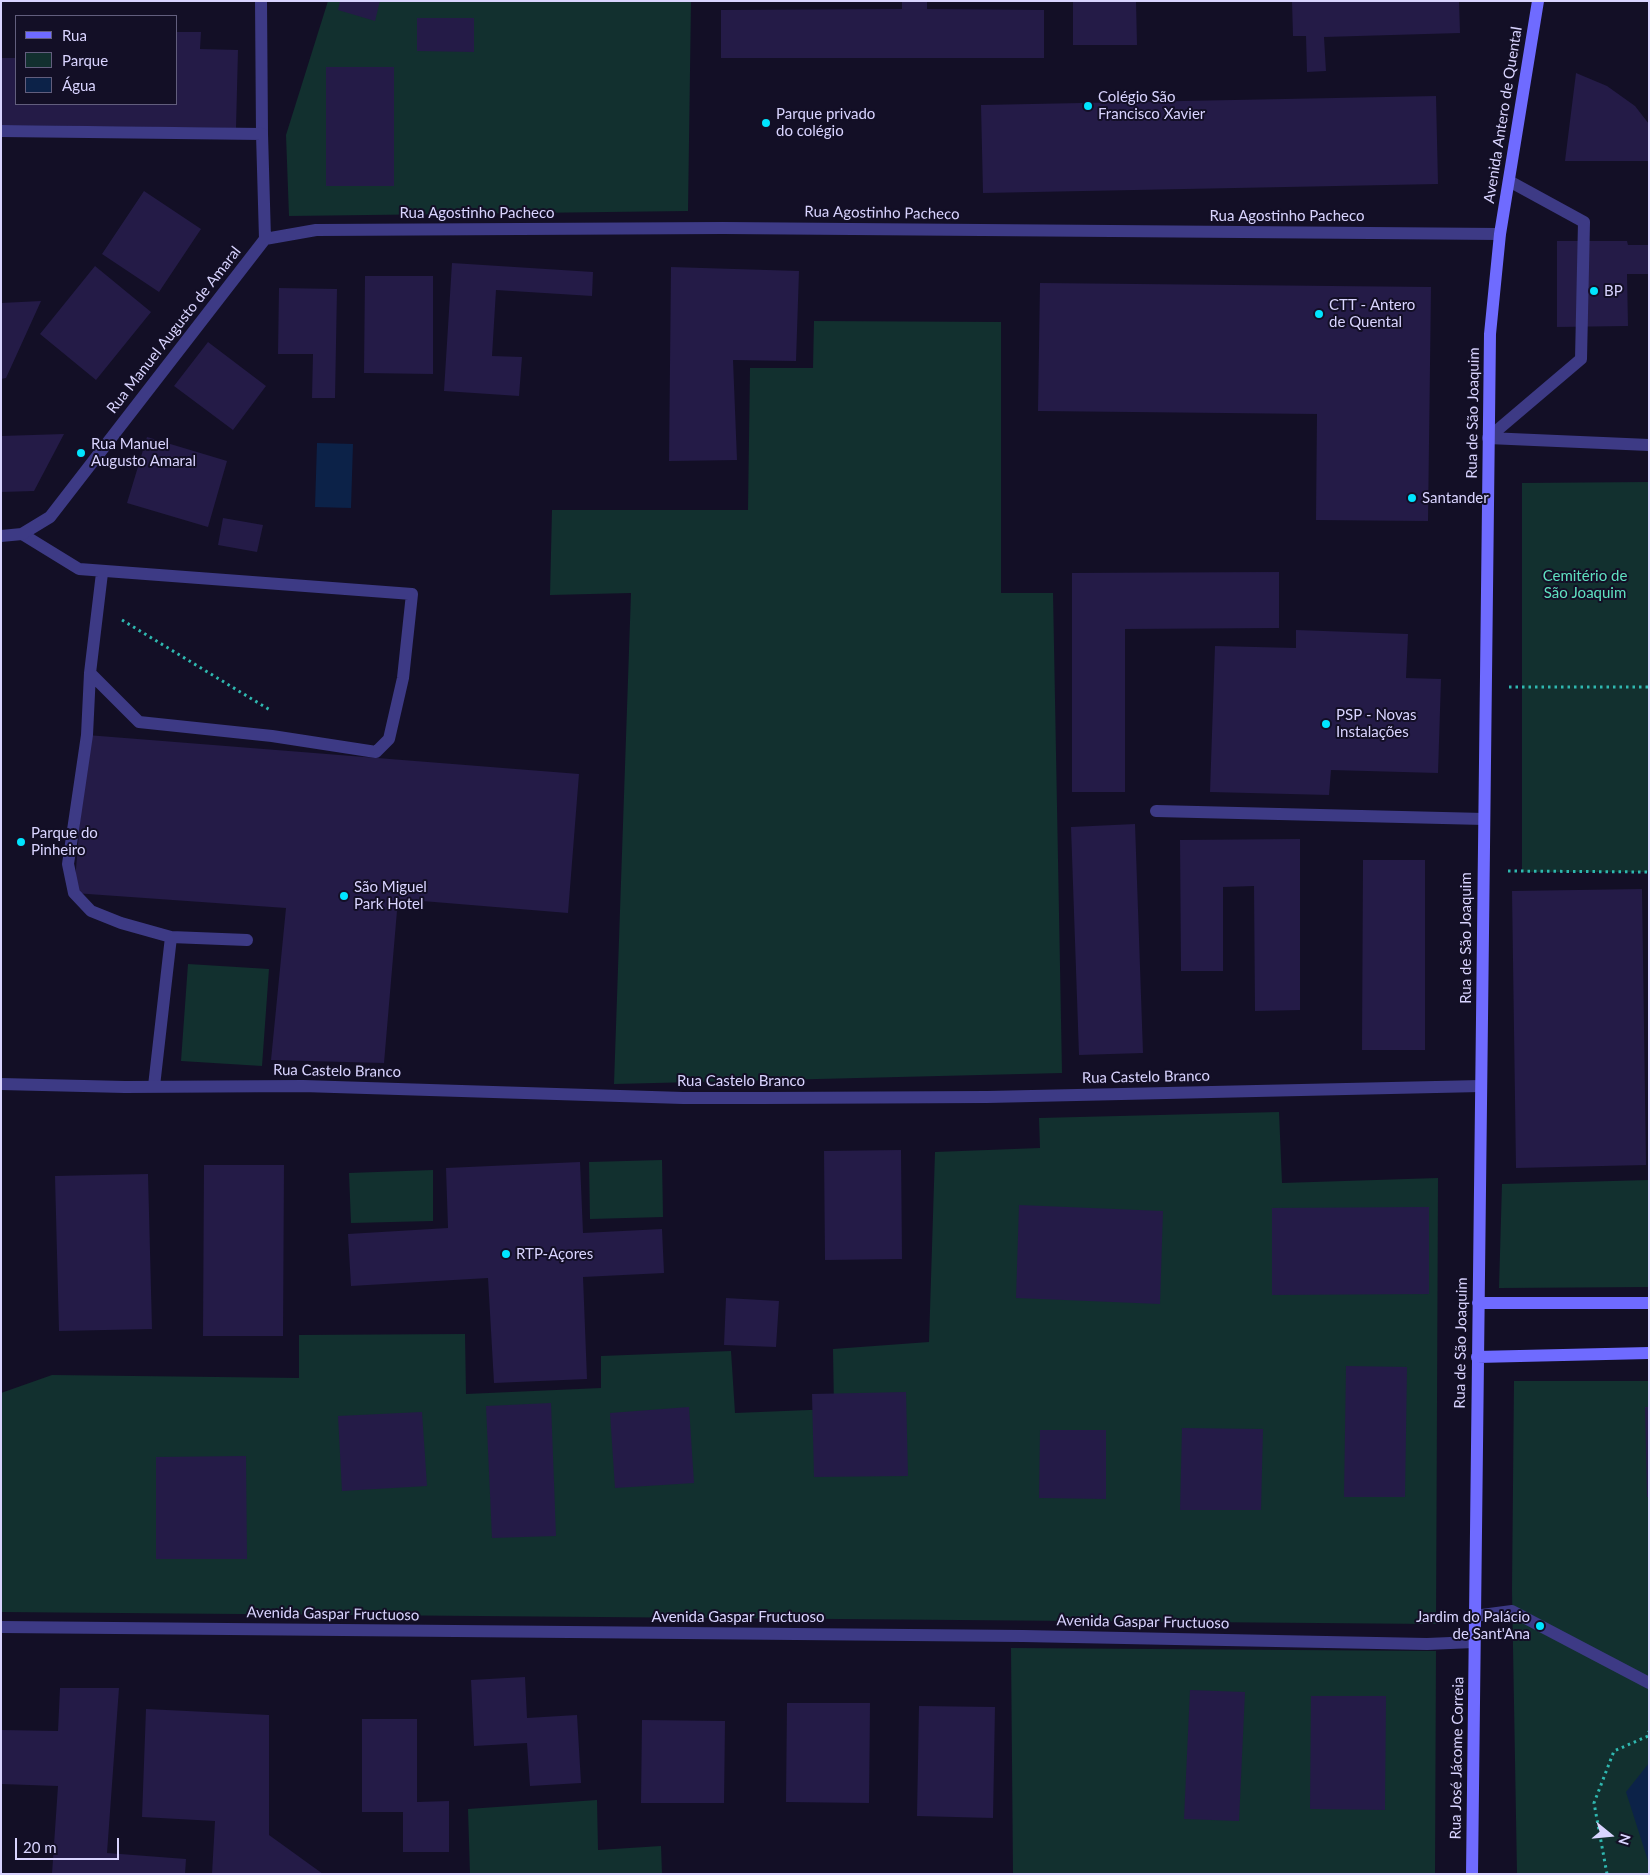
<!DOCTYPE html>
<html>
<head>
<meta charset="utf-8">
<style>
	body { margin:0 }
	#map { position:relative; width:1650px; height:1875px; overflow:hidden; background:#130f26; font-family:Lato,sans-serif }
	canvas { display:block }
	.frame { position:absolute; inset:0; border:2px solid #d9d4ff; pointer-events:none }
	.legend { position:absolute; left:15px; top:15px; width:162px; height:90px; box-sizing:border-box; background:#130f26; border:1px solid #625e7d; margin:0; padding:6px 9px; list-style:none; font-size:15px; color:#d9d4ff }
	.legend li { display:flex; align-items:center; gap:10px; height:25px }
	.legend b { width:25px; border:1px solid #625e7d }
	.north { position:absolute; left:1585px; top:1810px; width:50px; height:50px; -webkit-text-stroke:4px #130f26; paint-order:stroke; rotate:107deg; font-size:14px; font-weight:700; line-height:20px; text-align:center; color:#d9d4ff }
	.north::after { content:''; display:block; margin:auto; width:18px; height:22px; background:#d9d4ff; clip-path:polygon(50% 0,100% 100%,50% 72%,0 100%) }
	.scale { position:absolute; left:15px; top:1838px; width:104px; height:22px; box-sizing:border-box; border:2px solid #d9d4ff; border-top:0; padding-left:6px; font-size:15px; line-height:18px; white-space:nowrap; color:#d9d4ff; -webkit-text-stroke:4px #130f26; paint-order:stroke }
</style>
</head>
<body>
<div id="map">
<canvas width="1650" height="1875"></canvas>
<div class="frame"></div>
<ul class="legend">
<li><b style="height:6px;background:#6f6bff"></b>Rua</li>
<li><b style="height:14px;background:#12302f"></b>Parque</li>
<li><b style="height:14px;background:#0c2248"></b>Água</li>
</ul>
<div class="north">N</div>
<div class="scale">20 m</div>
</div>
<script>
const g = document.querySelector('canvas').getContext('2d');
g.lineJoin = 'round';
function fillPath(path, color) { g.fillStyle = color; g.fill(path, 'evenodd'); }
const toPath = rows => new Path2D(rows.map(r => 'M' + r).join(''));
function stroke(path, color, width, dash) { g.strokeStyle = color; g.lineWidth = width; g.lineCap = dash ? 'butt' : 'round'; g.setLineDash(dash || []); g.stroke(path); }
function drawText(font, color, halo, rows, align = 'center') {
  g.font = font + ' Lato,sans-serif'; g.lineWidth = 4; g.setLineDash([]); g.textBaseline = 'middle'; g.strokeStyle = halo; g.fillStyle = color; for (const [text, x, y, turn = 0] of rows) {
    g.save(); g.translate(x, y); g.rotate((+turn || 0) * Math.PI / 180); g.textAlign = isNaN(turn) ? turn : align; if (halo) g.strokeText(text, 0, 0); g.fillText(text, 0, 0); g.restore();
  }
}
const green = toPath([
	[328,1,691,1,688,211,289,216,286,135],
	[814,321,1001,322,1001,593,1053,593,1062,1073,614,1084,631,593,550,595,552,510,748,510,750,368,813,368],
	[1649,482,1649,872,1522,872,1522,483],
	[188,964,269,969,262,1066,181,1061],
	[1279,1112,1282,1183,1438,1178,1436,1624,1,1612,1,1393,52,1375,299,1378,299,1335,465,1334,466,1394,601,1388,601,1356,731,1351,735,1413,834,1409,833,1349,929,1342,935,1152,1040,1148,1039,1118],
	[662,1160,663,1217,590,1219,589,1162],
	[433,1170,433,1221,351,1223,349,1173],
	[1649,1180,1649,1287,1499,1288,1502,1184],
	[1514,1381,1649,1381,1649,1874,1517,1874,1512,1590],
	[1011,1648,1436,1651,1435,1874,1013,1874],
	[597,1800,598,1850,661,1846,662,1874,470,1874,468,1809]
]);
const water = toPath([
	[317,443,353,444,351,508,315,507],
	[1649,1763,1649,1864,1626,1792]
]);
const building = toPath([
	[340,1,380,1,375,21,338,10],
	[902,1,927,1,927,9,1044,10,1044,58,721,58,721,10,902,9],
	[1073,1,1136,1,1137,45,1073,45],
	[1292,1,1459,1,1460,33,1324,37,1326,71,1307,72,1306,36,1293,36],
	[417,18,474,18,474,52,417,51],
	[176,32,201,32,200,49,238,50,236,128,1,125,1,58,16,58,16,104,176,104],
	[326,67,394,67,394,186,326,186],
	[1576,73,1607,86,1635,106,1649,124,1649,161,1565,161],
	[1436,96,1438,184,983,193,981,105],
	[144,191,201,229,159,292,102,254],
	[1557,241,1627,241,1628,245,1649,245,1649,274,1627,274,1628,326,1557,327],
	[452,263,593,272,592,296,496,290,492,356,522,357,519,396,444,391],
	[95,266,151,312,96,380,40,334],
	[671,267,799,271,796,361,733,360,737,460,669,461],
	[365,276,433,276,433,374,364,373],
	[1040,283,1431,287,1428,521,1316,520,1317,414,1038,411],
	[279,288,337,289,335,398,312,398,313,354,278,354],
	[41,301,6,378,1,379,1,303],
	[208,342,266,386,233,430,174,386],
	[64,434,34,491,1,492,1,436],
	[147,437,227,461,208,527,127,503],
	[223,518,263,525,257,552,218,545],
	[1279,572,1279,628,1125,629,1125,792,1072,792,1072,573],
	[1296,630,1408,634,1406,678,1441,679,1438,773,1331,770,1329,795,1210,792,1215,646,1296,648],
	[87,735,579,774,568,913,398,899,384,1063,271,1060,286,908,74,893],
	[1135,824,1143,1053,1079,1055,1071,827],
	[1300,839,1300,1010,1255,1011,1254,886,1223,887,1223,971,1181,971,1180,840],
	[1363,860,1425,860,1425,1050,1362,1050],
	[1642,889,1646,1165,1516,1168,1512,891],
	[901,1150,902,1259,825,1260,824,1151],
	[580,1162,583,1233,662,1229,664,1273,583,1277,587,1379,494,1383,488,1278,351,1286,348,1234,448,1228,446,1168],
	[204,1165,284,1165,283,1336,203,1336],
	[148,1174,152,1329,59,1331,55,1176],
	[1019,1205,1163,1211,1160,1304,1016,1298],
	[1429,1207,1429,1294,1272,1295,1272,1208],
	[726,1298,779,1301,776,1347,724,1345],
	[1346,1366,1407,1367,1405,1497,1344,1497],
	[906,1392,908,1476,814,1477,812,1394],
	[551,1403,556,1536,492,1538,486,1406],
	[689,1407,694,1483,615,1488,610,1413],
	[1645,1407,1649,1407,1649,1497,1647,1497],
	[422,1412,427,1486,342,1491,338,1416],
	[1182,1428,1263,1429,1261,1510,1180,1510],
	[1040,1430,1106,1430,1106,1499,1039,1498],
	[246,1456,247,1559,156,1559,156,1457],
	[525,1677,527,1718,577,1715,581,1783,530,1786,527,1743,474,1746,471,1680],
	[60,1688,119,1688,107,1853,186,1859,185,1874,52,1874,58,1786,1,1784,1,1730,58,1731],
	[1190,1690,1245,1692,1239,1821,1184,1819],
	[1311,1696,1386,1696,1385,1810,1310,1809],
	[787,1703,870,1703,869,1803,786,1802],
	[919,1706,995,1707,993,1818,917,1816],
	[146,1709,269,1715,269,1835,323,1874,212,1874,215,1821,142,1817],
	[362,1719,417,1719,417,1802,449,1801,449,1852,403,1852,403,1812,362,1812],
	[642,1720,725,1721,724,1803,641,1803]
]);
const path = toPath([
	[122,620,270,710],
	[1509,687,1649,687],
	[1508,871,1649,872],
	[1607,1874,1594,1803,1614,1751,1648,1736,1649,1731]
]);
const service = toPath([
	[261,1,262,134],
	[1488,438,1581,359,1584,222,1509,181],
	[1488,438,1649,445],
	[22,534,79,569,412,594,403,678,389,739,376,752,272,736,139,722,90,673],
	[102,573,90,673,87,735,68,864,74,893,91,911,121,923,171,937,247,940],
	[1156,811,1484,819],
	[154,1086,171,937],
	[1474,1616,1512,1611,1649,1683]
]);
const minor = toPath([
	[1,131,262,134,265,239],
	[265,239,316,230,723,228,1500,234],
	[1,536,22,534,50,517,265,239],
	[1,1084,125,1087,303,1086,683,1098,765,1098,987,1097,1481,1086],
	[1,1627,1023,1636,1427,1644,1474,1642]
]);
const secondary = toPath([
	[1478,1303,1649,1303],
	[1477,1357,1649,1353],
	[1472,1874,1490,334,1500,234,1538,1]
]);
const markers = [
	[1088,106,5,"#00e5ff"],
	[766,123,5,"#00e5ff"],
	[1594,291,5,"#00e5ff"],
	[1319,314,5,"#00e5ff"],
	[81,453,5,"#00e5ff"],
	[1412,498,5,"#00e5ff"],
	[1326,724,5,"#00e5ff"],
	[21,842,5,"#00e5ff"],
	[344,896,5,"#00e5ff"],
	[506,1254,5,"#00e5ff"],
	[1540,1626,5,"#00e5ff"]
];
const poiNames = [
	["Colégio São",1098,97],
	["Francisco Xavier",1098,114],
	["Parque privado",776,114],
	["do colégio",776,131],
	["BP",1604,291],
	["CTT - Antero",1329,305],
	["de Quental",1329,322],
	["Rua Manuel",91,444],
	["Augusto Amaral",91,461],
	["Santander",1422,498],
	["PSP - Novas",1336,715],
	["Instalações",1336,732],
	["Parque do",31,833],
	["Pinheiro",31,850],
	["São Miguel",354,887],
	["Park Hotel",354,904],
	["RTP-Açores",516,1254],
	["Jardim do Palácio",1530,1617,"right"],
	["de Sant'Ana",1530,1634,"right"]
];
const streetNames = [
	["Avenida Antero de Quental",1503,115,-81],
	["Rua Agostinho Pacheco",477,213],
	["Rua Agostinho Pacheco",882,213,1],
	["Rua Agostinho Pacheco",1287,216],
	["Rua Manuel Augusto de Amaral",174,330,-52],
	["Rua de São Joaquim",1473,413,-89],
	["Rua de São Joaquim",1466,938,-90],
	["Rua Castelo Branco",337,1071,1],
	["Rua Castelo Branco",1146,1077,-1],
	["Rua Castelo Branco",741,1081],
	["Rua de São Joaquim",1461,1343,-89],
	["Avenida Gaspar Fructuoso",333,1614,1],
	["Avenida Gaspar Fructuoso",738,1617],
	["Avenida Gaspar Fructuoso",1143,1622,1],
	["Rua José Jácome Correia",1457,1758,-89]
];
const parkNames = [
	["Cemitério de",1585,576],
	["São Joaquim",1585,593]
];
fillPath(green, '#12302f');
fillPath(water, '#0c2248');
fillPath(building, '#241b47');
stroke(path, '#2fb8b0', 3, [2.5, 4]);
stroke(service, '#3d3a85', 12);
stroke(minor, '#3d3a85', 12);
stroke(secondary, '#6f6bff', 12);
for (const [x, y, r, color] of markers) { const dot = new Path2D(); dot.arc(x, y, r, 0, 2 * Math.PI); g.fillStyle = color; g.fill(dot); stroke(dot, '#130f26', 2); }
drawText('15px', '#d9d4ff', '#130f26', poiNames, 'left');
drawText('15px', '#d9d4ff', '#130f26', streetNames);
drawText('15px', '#5fe0c0', '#130f26', parkNames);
</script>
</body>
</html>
